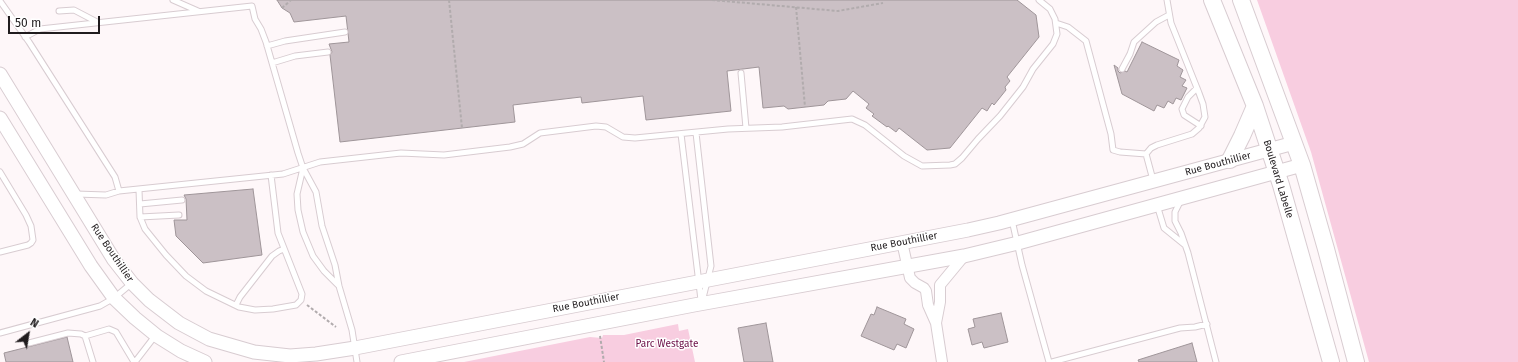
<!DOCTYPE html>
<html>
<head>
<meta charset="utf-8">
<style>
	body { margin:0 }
	#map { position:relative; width:1518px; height:362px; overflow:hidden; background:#fef7f9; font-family:"Fira Sans",sans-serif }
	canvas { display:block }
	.north { position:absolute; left:8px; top:314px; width:40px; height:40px; -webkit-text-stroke:3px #fff; paint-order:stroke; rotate:31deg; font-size:11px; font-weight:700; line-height:16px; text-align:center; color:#201c1e }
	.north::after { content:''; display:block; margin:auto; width:14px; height:18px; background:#201c1e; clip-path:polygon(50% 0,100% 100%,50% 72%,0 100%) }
	.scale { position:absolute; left:8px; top:16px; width:92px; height:18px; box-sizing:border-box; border:2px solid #201c1e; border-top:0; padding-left:5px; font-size:12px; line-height:14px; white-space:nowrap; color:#201c1e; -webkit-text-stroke:3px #fff; paint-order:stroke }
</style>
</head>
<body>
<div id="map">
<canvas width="1518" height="362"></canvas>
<div class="north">N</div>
<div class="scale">50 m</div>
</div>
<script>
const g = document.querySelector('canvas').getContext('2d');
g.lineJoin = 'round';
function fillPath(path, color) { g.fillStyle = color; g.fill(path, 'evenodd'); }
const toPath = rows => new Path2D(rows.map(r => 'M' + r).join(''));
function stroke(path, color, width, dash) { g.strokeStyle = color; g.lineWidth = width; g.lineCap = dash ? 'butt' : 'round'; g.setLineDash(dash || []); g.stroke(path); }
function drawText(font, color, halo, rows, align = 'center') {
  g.font = font + ' "Fira Sans",sans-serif'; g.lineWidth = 3; g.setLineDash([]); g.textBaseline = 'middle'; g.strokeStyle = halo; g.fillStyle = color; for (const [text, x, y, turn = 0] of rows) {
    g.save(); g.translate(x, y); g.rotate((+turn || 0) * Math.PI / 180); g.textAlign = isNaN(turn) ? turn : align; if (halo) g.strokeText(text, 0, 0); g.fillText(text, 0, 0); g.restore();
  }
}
const green = toPath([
	[1257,0,1518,0,1518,362,1369,362,1311,152],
	[678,324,679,331,688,329,695,362,464,362,590,337,602,338,603,335,624,335]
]);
const building = toPath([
	[277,0,1017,0,1036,15,1039,37,1007,77,1010,81,1005,87,1006,90,994,105,992,103,987,111,982,108,950,148,927,150,899,128,896,132,888,126,887,127,872,116,874,114,866,108,869,104,853,91,846,99,828,101,824,105,788,109,784,106,763,108,759,67,727,71,731,111,646,120,643,96,582,103,581,97,513,105,515,122,340,142,330,55,332,52,329,44,349,42,346,16,294,22,290,13,282,8,277,0],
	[1142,42,1179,60,1177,66,1183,70,1180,77,1186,80,1182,86,1187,88,1181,100,1176,98,1173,104,1168,101,1164,108,1157,105,1154,111,1122,94,1114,65,1118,68,1118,71,1120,73,1125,71,1127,72,1142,42],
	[253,189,262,255,203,263,176,236,174,220,187,220,186,199,184,195,253,189],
	[877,307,906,319,904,324,914,329,906,348,897,344,894,350,861,336,871,314,874,315,877,307],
	[1001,313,1008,342,984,348,982,342,972,345,968,329,975,327,973,319,1001,313],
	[766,323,773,362,744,362,738,328,766,323],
	[67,337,73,362,6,362,4,353,67,337],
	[1192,343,1197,362,1139,362,1138,360,1192,343]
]);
const path = toPath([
	[449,0,462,128],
	[712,0,838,11,883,3],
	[796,7,805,107],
	[282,8,291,0],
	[307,305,336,327],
	[600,336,604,362]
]);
const service = toPath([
	[173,0,198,11],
	[0,1,29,42,115,177,119,191],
	[59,11,74,10,97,22],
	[1056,23,1068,27,1086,41,1111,134,1113,150,1120,152,1146,154,1153,180],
	[25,37,40,29,252,6,255,19,261,29,266,42,298,153,303,168,316,192,322,226,335,265,339,286,352,330,357,362],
	[267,46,285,41,345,32],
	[272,63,295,56,328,52],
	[1122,69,1130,54,1134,42,1156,22,1169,15],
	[741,73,746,128],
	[1197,88,1188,97,1182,109,1184,115,1201,126],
	[696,133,711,266,702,302],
	[681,134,701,300],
	[1146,154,1151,148,1157,145,1192,134,1199,128,1205,117,1203,104,1199,93,1171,23,1167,0],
	[303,168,297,194,298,210,303,232,313,256,324,271,338,285],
	[0,172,26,215,31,226,33,240,31,243,28,245,0,252],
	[139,190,140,217,145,229,166,255,186,276,206,291,239,307,255,310,273,309,296,305,301,300,302,294,278,233,271,175],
	[76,194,106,195,119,191,283,174,320,162,401,153,444,155,510,147,523,144,540,133,596,126,606,127,623,137,635,138,728,129,782,127,852,119,865,125,904,156,922,166,950,165,955,164,962,158,978,139,1000,116,1023,87,1033,69,1053,44,1057,34,1055,19,1050,9,1039,0],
	[1181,200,1175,212,1175,221,1181,233,1188,253,1216,362],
	[140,204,182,200],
	[1157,205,1164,228,1185,245],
	[140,217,179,215],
	[1012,220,1022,265,1049,362],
	[236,305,240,297,272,256,279,251,284,249],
	[0,333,100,306,114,298,132,283],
	[29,343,68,333,81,334,85,336],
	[93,362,85,336,109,329,116,332,134,362],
	[135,362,155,336],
	[1052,362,1180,328,1195,327,1207,324]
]);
const minor = toPath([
	[902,242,910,278,915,283,924,288,926,291,928,305,936,323,942,362],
	[936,323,940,302,940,285,964,256]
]);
const tertiary = toPath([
	[0,74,114,260,132,283,149,300,179,323,209,339,254,352,290,356,316,354,355,348,968,230,999,223,1294,143],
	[0,118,91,266,114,298,135,318,157,336,181,351,205,362],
	[401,362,694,305,964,256,1018,243,1302,165]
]);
const primary = toPath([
	[1212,0,1255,106,1281,185,1331,362],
	[1241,0,1302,165,1326,249,1356,362],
	[1230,160,1242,136,1255,106]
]);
const streetNames = [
	["Rue Bouthillier",1218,164,-15],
	["Boulevard Labelle",1278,179,73],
	["Rue Bouthillier",904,242,-11],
	["Rue Bouthillier",112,253,56],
	["Rue Bouthillier",586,303,-11]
];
const parkNames = [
	["Parc Westgate",667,344]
];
fillPath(green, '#f8cde0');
fillPath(building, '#cbc0c5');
stroke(building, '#9f9599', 1);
stroke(service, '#d8ccd1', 7);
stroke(minor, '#d8ccd1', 12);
stroke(tertiary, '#d8ccd1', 15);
stroke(primary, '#d8ccd1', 18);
stroke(path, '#b1abad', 2, [3, 2]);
stroke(service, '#fff', 5);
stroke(minor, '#fff', 10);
stroke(tertiary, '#fff', 13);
stroke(primary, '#fff', 16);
drawText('10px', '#201c1e', '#fff', streetNames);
drawText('10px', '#6a0c45', '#fff', parkNames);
</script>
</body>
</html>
